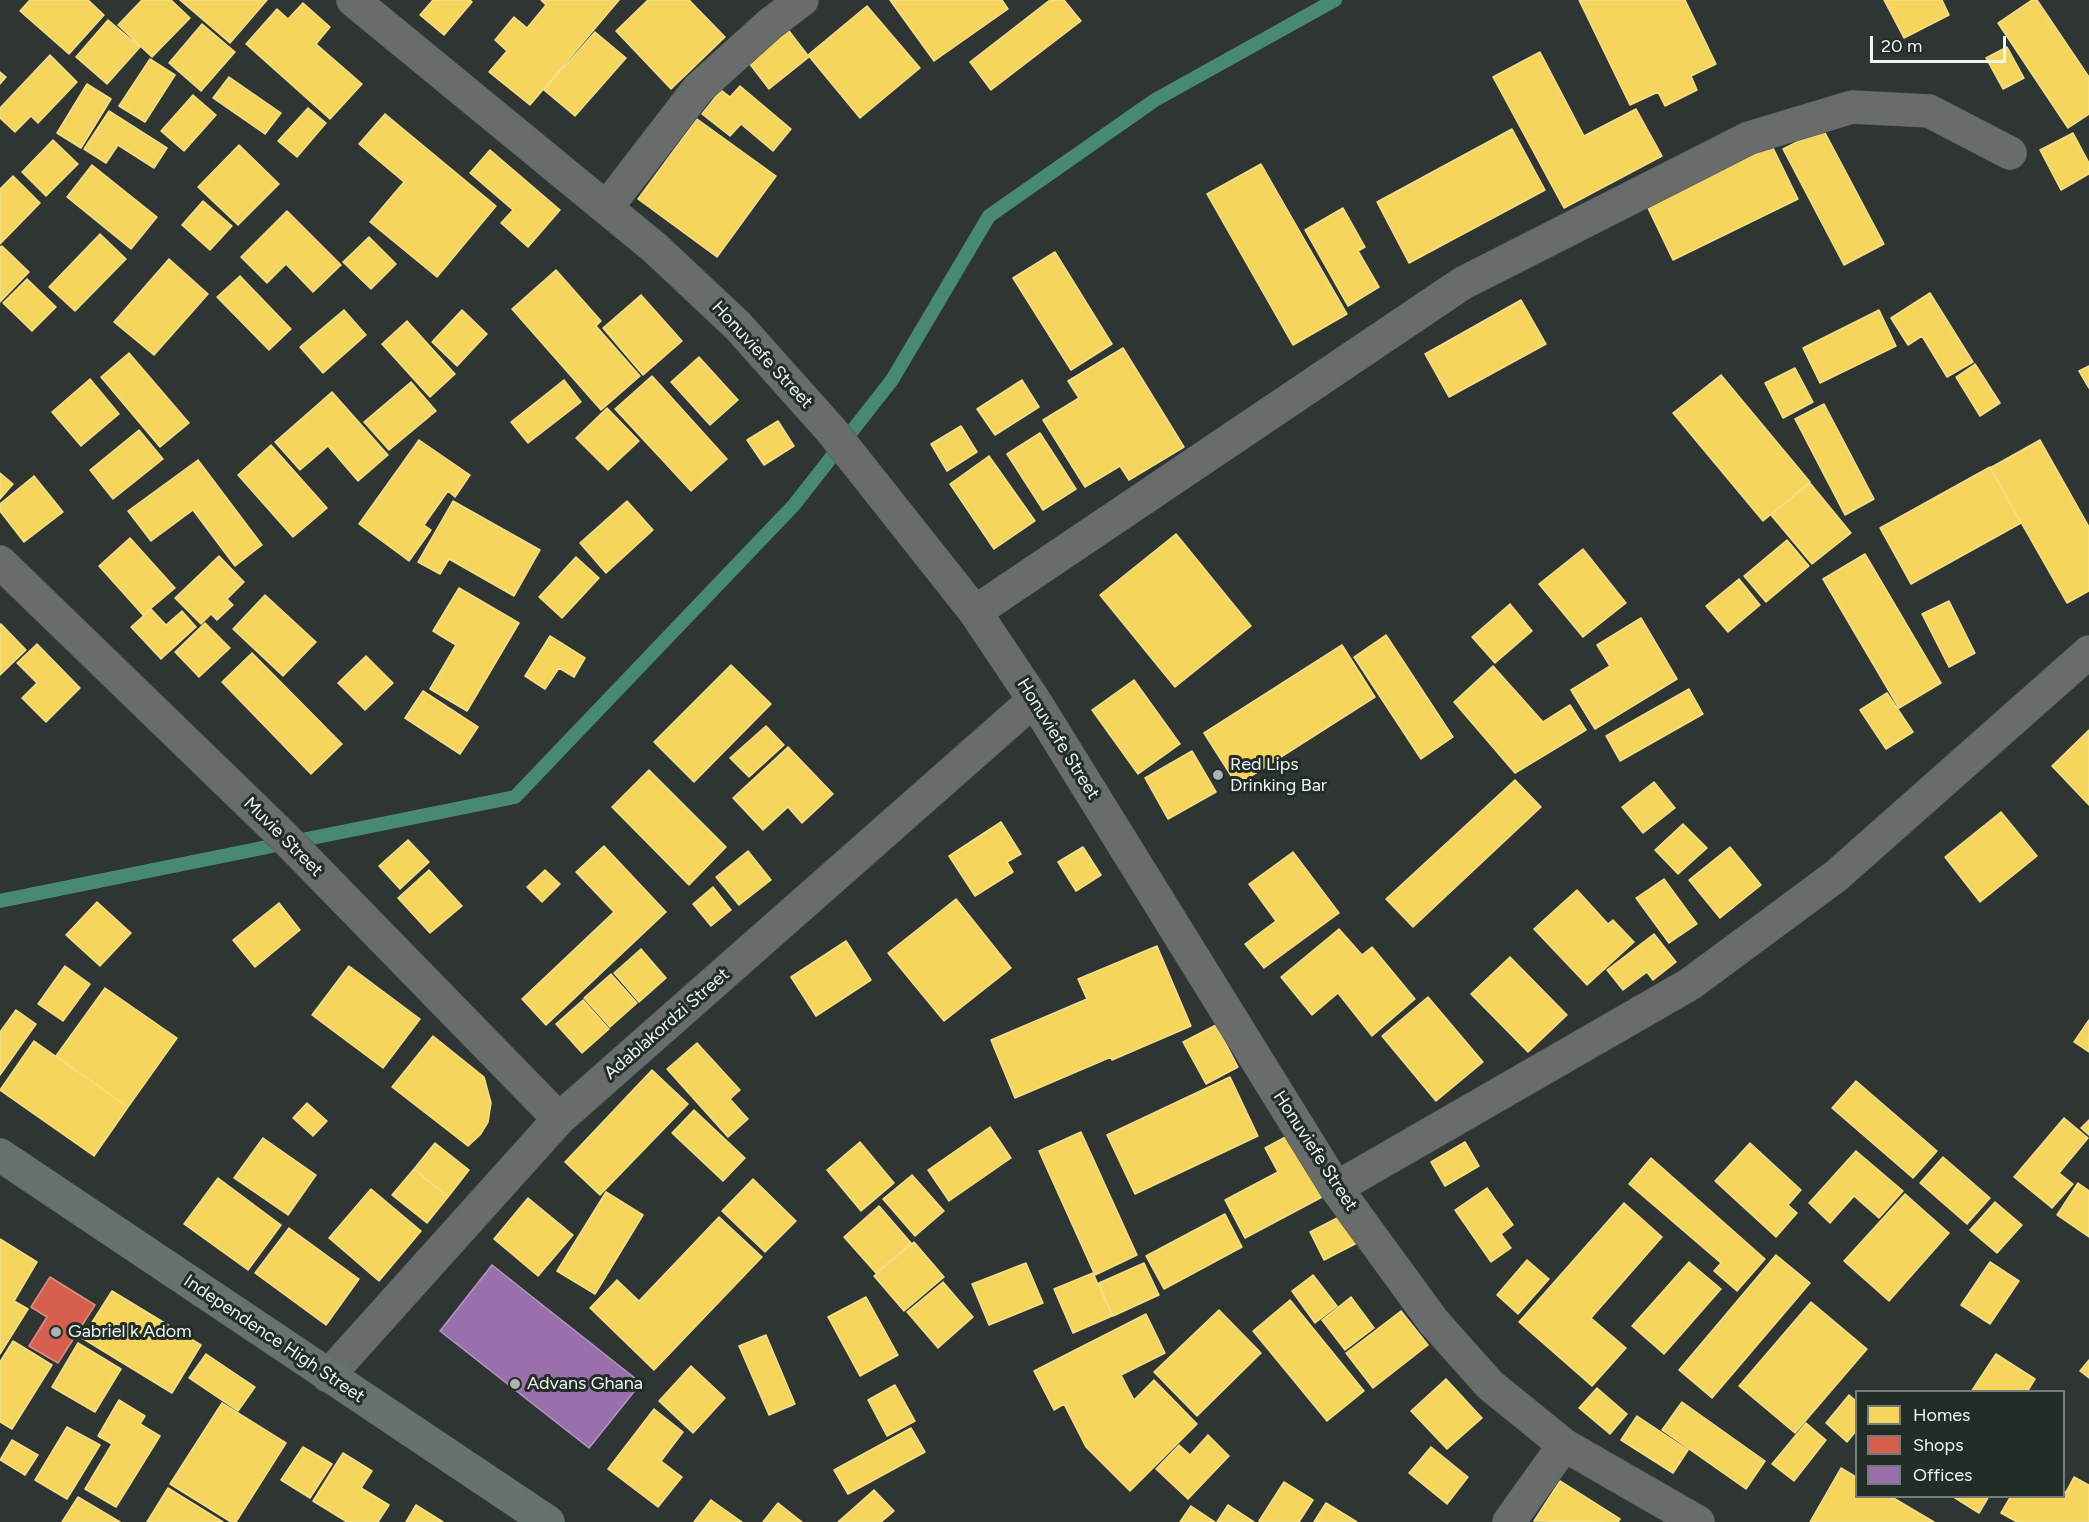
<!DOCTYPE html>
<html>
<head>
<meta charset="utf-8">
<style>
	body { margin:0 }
	#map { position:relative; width:2089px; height:1522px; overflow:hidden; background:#2f3532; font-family:Figtree,sans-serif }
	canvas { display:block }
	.legend { position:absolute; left:1855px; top:1390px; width:210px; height:108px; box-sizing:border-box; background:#232d28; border:2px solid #757d79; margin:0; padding:8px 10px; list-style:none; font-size:18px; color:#eff5f2 }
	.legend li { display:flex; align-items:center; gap:12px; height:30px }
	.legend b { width:30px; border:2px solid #757d79 }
	.scale { position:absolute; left:1870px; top:36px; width:136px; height:27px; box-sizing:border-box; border:3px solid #eff5f2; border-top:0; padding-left:8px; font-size:18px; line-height:21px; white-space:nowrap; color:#eff5f2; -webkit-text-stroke:4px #232d28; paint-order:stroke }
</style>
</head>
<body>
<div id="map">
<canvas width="2089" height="1522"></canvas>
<ul class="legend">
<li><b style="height:16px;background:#f6d55c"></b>Homes</li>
<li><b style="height:16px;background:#d6604d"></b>Shops</li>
<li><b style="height:16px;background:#9970ab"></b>Offices</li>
</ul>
<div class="scale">20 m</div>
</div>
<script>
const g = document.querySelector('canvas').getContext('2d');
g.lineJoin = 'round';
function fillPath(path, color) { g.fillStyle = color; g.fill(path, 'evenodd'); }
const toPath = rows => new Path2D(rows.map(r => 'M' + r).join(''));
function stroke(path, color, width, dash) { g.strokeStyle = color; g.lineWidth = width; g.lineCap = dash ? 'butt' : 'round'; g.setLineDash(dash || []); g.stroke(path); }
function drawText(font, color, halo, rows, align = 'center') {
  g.font = font + ' Figtree,sans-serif'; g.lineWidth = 6; g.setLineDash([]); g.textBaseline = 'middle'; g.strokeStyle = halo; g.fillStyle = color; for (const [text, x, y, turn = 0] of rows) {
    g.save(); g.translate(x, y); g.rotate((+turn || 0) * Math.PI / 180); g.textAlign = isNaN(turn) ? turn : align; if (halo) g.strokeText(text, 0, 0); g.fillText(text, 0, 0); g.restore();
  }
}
const homes = toPath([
	[30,0,88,0,104,15,69,54,20,11,30,0],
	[142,0,171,0,190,18,152,57,118,25,142,0],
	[180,0,267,0,230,43,180,0],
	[433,0,470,0,472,2,444,35,420,15,433,0],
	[541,0,619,0,530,105,489,72,507,51,495,40,514,17,527,28,546,5,541,0],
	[648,0,689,0,725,37,671,89,616,31,648,0],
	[890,0,1002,0,1008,9,934,61,890,0],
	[1050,0,1064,0,1081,21,991,90,970,62,1050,0],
	[1579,0,1685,0,1716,64,1691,76,1697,90,1665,106,1658,92,1630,105,1579,0],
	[1884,0,1942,0,1949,15,1904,38,1884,0],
	[2032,0,2037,0,2089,77,2089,114,2068,128,1998,23,2032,0],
	[303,3,330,27,316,44,362,84,330,119,246,44,277,9,288,19,303,3],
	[867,6,920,68,860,118,808,55,867,6],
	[108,20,140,47,107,84,76,57,108,20],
	[202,24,235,52,201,91,169,63,202,24],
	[786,27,809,57,769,89,746,59,786,27],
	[595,32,626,58,575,116,544,90,595,32],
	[2007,47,2024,78,2003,89,1986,58,2007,47],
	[1540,52,1584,136,1636,109,1662,156,1564,208,1493,77,1540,52],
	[50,55,77,82,38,123,31,116,15,132,0,118,0,108,50,55],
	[150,59,175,75,145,122,119,106,150,59],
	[0,72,6,77,0,84,0,72],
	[229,77,281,113,265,134,213,98,229,77],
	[87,84,111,99,81,148,57,133,87,84],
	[740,86,791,129,773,151,741,124,730,136,702,114,721,90,730,97,740,86],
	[193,95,216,115,184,151,161,131,193,95],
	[308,108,326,123,297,157,278,141,308,108],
	[109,111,167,148,154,168,118,145,106,163,84,149,109,111],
	[385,114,496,206,437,277,370,222,404,182,359,144,385,114],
	[697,119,776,176,717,257,638,199,697,119],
	[1512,129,1545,190,1409,263,1377,202,1512,129],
	[1823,129,1884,244,1844,265,1783,149,1823,129],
	[2073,133,2089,163,2089,174,2061,190,2040,150,2073,133],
	[53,140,78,164,46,196,22,172,53,140],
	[239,145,279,184,238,225,198,187,239,145],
	[1772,146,1798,199,1673,260,1647,206,1772,146],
	[490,150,560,210,528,247,501,223,513,210,470,173,490,150],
	[1261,164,1347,314,1293,345,1207,194,1261,164],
	[92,165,157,217,131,249,67,197,92,165],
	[13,176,40,203,0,244,0,189,13,176],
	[203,201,232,226,210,250,182,225,203,201],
	[1343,208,1365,247,1358,251,1379,287,1348,306,1305,230,1343,208],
	[287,211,341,265,313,292,286,264,267,283,241,257,287,211],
	[100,234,126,259,75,311,49,287,100,234],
	[369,237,396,264,371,289,343,262,369,237],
	[2,246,29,272,0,302,0,247,2,246],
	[1055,252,1112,344,1071,370,1013,278,1055,252],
	[169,259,208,294,154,355,114,322,169,259],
	[556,270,601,321,596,326,640,376,601,410,512,309,556,270],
	[240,276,291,329,269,350,217,297,240,276],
	[27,279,56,307,32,331,3,303,27,279],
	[1930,293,1973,362,1947,377,1922,336,1908,345,1891,318,1930,293],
	[641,295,682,341,643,375,603,328,641,295],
	[1521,300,1546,344,1449,397,1425,354,1521,300],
	[344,310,366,335,323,373,300,347,344,310],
	[462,310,487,334,457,366,432,342,462,310],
	[1879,310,1896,346,1820,383,1803,348,1879,310],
	[407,321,455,374,430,397,382,344,407,321],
	[1123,348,1184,447,1129,480,1120,466,1085,487,1043,420,1079,398,1068,381,1123,348],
	[129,353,189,423,160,447,101,377,129,353],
	[699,357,738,400,710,425,671,382,699,357],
	[1975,364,2000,403,1980,416,1956,377,1975,364],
	[2089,366,2089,388,2079,371,2089,366],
	[1795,368,1813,402,1783,418,1765,383,1795,368],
	[1721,375,1810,482,1763,521,1673,413,1721,375],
	[652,376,727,459,691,491,615,409,652,376],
	[90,379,119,414,81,446,52,412,90,379],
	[564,380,581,402,528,443,511,422,564,380],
	[1022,380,1039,407,995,435,977,409,1022,380],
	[411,382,436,411,389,450,364,422,411,382],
	[332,392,388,455,358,481,328,446,300,470,275,442,332,392],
	[1824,404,1874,499,1845,515,1795,419,1824,404],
	[607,408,639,441,608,470,576,438,607,408],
	[778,421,794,446,764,465,747,440,778,421],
	[961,426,977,452,947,471,931,444,961,426],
	[139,430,163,459,113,499,90,470,139,430],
	[1040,433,1076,489,1043,510,1007,454,1040,433],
	[419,440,470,475,455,497,448,491,424,525,431,530,409,561,359,524,419,440],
	[2040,440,2089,527,2089,591,2067,603,1990,468,2040,440],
	[271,445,327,508,293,537,238,475,271,445],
	[989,456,1035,521,994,549,950,484,989,456],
	[198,460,262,545,235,566,193,510,151,541,128,511,198,460],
	[1990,467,2021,523,1911,584,1880,528,1990,467],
	[0,473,13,484,0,499,0,473],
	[34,476,63,512,24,542,0,511,0,504,34,476],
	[1810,483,1851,533,1812,564,1771,515,1810,483],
	[453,501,540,550,514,596,449,559,440,574,418,562,453,501],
	[627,501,653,530,606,573,580,543,627,501],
	[1176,534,1251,626,1175,687,1100,595,1176,534],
	[130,538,175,588,143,615,99,566,130,538],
	[1787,540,1809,566,1766,602,1744,576,1787,540],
	[1583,549,1626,603,1583,637,1539,584,1583,549],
	[1865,554,1941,683,1899,708,1823,579,1865,554],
	[219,556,244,582,227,599,233,605,217,620,211,614,201,624,175,598,219,556],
	[576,557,599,578,562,618,539,597,576,557],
	[1739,579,1760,605,1728,632,1706,606,1739,579],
	[459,588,519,623,467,711,430,689,456,645,433,631,459,588],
	[265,595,316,642,283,676,233,629,265,595],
	[1949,601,1975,653,1949,667,1922,614,1949,601],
	[1510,604,1532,631,1495,663,1472,637,1510,604],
	[151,609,166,625,182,611,196,627,161,659,131,627,151,609],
	[1641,618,1677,679,1595,729,1571,690,1610,666,1597,645,1641,618],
	[205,623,230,648,199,677,175,652,205,623],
	[1,624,26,650,0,675,0,625,1,624],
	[1386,635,1453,737,1421,759,1354,657,1386,635],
	[550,636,585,658,574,677,559,668,545,689,525,676,550,636],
	[37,644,80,688,46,722,22,698,37,683,17,663,37,644],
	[1342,645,1375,697,1237,785,1204,733,1342,645],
	[252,653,342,744,311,774,222,682,252,653],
	[366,656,393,683,365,710,338,683,366,656],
	[731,665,771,704,694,782,654,742,731,665],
	[1493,666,1543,722,1570,705,1586,730,1515,773,1454,702,1493,666],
	[1134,680,1180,744,1138,774,1092,710,1134,680],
	[1689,689,1703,714,1620,761,1606,736,1689,689],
	[423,691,478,727,460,754,405,718,423,691],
	[1887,693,1913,732,1886,749,1860,710,1887,693],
	[766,726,784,745,749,777,730,758,766,726],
	[2089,730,2089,805,2052,766,2089,730],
	[788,747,833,794,802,823,788,807,763,830,733,798,788,747],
	[1192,751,1216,792,1168,819,1145,778,1192,751],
	[649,770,726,847,689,885,612,807,649,770],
	[1515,780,1541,807,1413,927,1386,899,1515,780],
	[1654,782,1675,808,1643,833,1622,807,1654,782],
	[2001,812,2037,856,1980,902,1945,857,2001,812],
	[1001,822,1021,854,1007,862,1013,872,975,896,949,856,1001,822],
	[1683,824,1707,848,1678,874,1655,850,1683,824],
	[408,840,429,862,400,889,379,866,408,840],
	[604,846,666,912,546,1025,522,999,614,912,576,872,604,846],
	[1083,847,1101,875,1076,891,1058,862,1083,847],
	[1730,847,1761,885,1720,918,1689,880,1730,847],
	[748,851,771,880,739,905,716,877,748,851],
	[1293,852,1339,913,1264,968,1245,944,1276,921,1249,884,1293,852],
	[429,870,462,906,430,933,398,898,429,870],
	[545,870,560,884,542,902,527,887,545,870],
	[1664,879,1697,924,1669,943,1636,898,1664,879],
	[713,887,731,910,711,926,693,904,713,887],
	[1577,890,1608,924,1613,920,1634,942,1587,985,1534,929,1577,890],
	[956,899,1011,968,944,1021,888,953,956,899],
	[97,902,131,933,100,966,66,935,97,902],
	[279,903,300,930,255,967,233,940,279,903],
	[1339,929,1362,955,1372,947,1415,999,1372,1036,1338,993,1312,1015,1281,977,1339,929],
	[1654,934,1676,962,1653,980,1647,972,1623,990,1607,970,1654,934],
	[846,941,871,980,816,1016,791,977,846,941],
	[1157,946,1191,1026,1112,1060,1111,1057,1015,1098,991,1040,1087,999,1078,979,1157,946],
	[641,949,666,978,639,1002,614,973,641,949],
	[1510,957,1567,1015,1528,1052,1471,994,1510,957],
	[65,966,90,984,63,1021,38,1004,65,966],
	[349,966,420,1019,383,1068,312,1015,349,966],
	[611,974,637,1003,610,1027,584,998,611,974],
	[105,988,177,1038,128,1107,56,1056,105,988],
	[1428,997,1483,1062,1436,1101,1382,1036,1428,997],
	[583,1000,609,1029,582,1053,556,1024,583,1000],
	[16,1010,36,1024,0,1075,0,1032,16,1010],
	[2089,1020,2089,1052,2074,1042,2089,1020],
	[1216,1025,1238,1067,1206,1084,1183,1042,1216,1025],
	[433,1036,484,1077,491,1103,488,1122,480,1135,468,1146,392,1087,433,1036],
	[34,1041,128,1107,94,1156,0,1090,34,1041],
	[697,1043,740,1090,730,1099,748,1119,728,1137,667,1069,697,1043],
	[652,1070,688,1104,600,1195,565,1162,652,1070],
	[1230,1077,1258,1136,1135,1194,1107,1135,1230,1077],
	[1856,1081,1937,1151,1913,1178,1832,1108,1856,1081],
	[307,1103,327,1121,313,1136,293,1118,307,1103],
	[694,1110,745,1158,723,1181,672,1133,694,1110],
	[2064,1118,2088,1138,2059,1173,2073,1184,2052,1208,2014,1177,2064,1118],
	[2089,1120,2089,1135,2081,1128,2089,1120],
	[990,1127,1011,1158,949,1201,928,1170,990,1127],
	[1081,1132,1137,1255,1095,1275,1039,1151,1081,1132],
	[1291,1134,1324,1196,1245,1238,1225,1200,1278,1172,1265,1148,1291,1134],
	[263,1138,316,1175,288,1215,234,1178,263,1138],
	[860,1142,894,1183,861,1211,827,1170,860,1142],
	[1465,1142,1479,1166,1445,1186,1431,1162,1465,1142],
	[435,1143,469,1170,448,1197,414,1169,435,1143],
	[1750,1143,1801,1190,1788,1205,1797,1213,1776,1237,1715,1181,1750,1143],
	[1856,1151,1903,1191,1879,1218,1854,1196,1830,1223,1809,1203,1856,1151],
	[1943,1157,1990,1198,1967,1224,1920,1183,1943,1157],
	[1651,1158,1765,1259,1737,1291,1714,1271,1721,1263,1629,1184,1651,1158],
	[414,1169,448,1197,427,1223,392,1195,414,1169],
	[912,1175,944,1211,915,1236,883,1199,912,1175],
	[218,1178,281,1225,248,1270,184,1224,218,1178],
	[753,1179,796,1221,765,1252,722,1211,753,1179],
	[2078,1183,2089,1191,2089,1237,2057,1215,2078,1183],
	[1487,1188,1513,1225,1501,1234,1511,1248,1491,1262,1455,1210,1487,1188],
	[371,1189,421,1231,379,1281,329,1238,371,1189],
	[606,1192,643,1215,595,1294,557,1271,606,1192],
	[1905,1194,1949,1233,1889,1301,1844,1261,1905,1194],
	[528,1198,573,1235,538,1276,494,1239,528,1198],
	[1995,1202,2022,1225,1997,1253,1970,1230,1995,1202],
	[1624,1203,1662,1237,1591,1318,1626,1348,1592,1386,1519,1322,1624,1203],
	[879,1206,911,1243,876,1273,844,1237,879,1206],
	[1225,1214,1242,1247,1164,1289,1146,1256,1225,1214],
	[1343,1215,1357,1243,1324,1260,1310,1232,1343,1215],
	[719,1217,762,1257,654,1370,590,1308,617,1280,639,1301,719,1217],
	[289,1228,359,1279,326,1325,255,1273,289,1228],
	[0,1239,37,1262,14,1301,28,1309,0,1354,0,1239],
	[914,1242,944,1277,904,1311,874,1276,914,1242],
	[1776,1255,1810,1283,1712,1398,1679,1370,1776,1255],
	[1527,1260,1549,1279,1518,1314,1497,1295,1527,1260],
	[1689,1262,1721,1289,1664,1354,1632,1326,1689,1262],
	[1990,1262,2019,1281,1990,1324,1961,1305,1990,1262],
	[1026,1263,1043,1303,989,1325,972,1284,1026,1263],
	[1144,1263,1159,1295,1113,1316,1099,1283,1144,1263],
	[1093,1273,1112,1316,1073,1333,1054,1289,1093,1273],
	[1313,1275,1337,1306,1315,1323,1292,1291,1313,1275],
	[943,1282,973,1317,938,1348,907,1312,943,1282],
	[112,1291,201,1345,172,1393,82,1338,112,1291],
	[866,1297,898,1355,860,1376,828,1317,866,1297],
	[1351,1297,1374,1328,1345,1350,1322,1320,1351,1297],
	[1290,1300,1364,1391,1327,1421,1253,1331,1290,1300],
	[1811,1302,1867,1349,1795,1433,1739,1386,1811,1302],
	[1219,1310,1261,1353,1197,1416,1154,1372,1219,1310],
	[1401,1311,1428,1345,1373,1388,1346,1353,1401,1311],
	[1146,1314,1165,1353,1121,1375,1134,1400,1154,1380,1197,1424,1130,1491,1086,1447,1064,1404,1054,1410,1034,1371,1146,1314],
	[766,1335,795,1404,769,1415,739,1346,766,1335],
	[13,1341,52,1365,12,1429,0,1422,0,1362,13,1341],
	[78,1343,121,1369,95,1412,52,1387,78,1343],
	[206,1354,255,1387,238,1411,189,1378,206,1354],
	[1996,1354,2035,1379,2027,1392,1971,1392,1996,1354],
	[2089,1360,2089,1378,2080,1371,2089,1360],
	[691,1366,725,1398,693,1433,659,1401,691,1366],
	[1446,1379,1482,1418,1447,1449,1411,1411,1446,1379],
	[895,1385,915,1421,887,1436,868,1400,895,1385],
	[1597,1388,1627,1414,1610,1434,1579,1408,1597,1388],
	[1849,1395,1856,1401,1856,1431,1847,1442,1826,1423,1849,1395],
	[119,1400,145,1416,140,1424,160,1436,116,1507,85,1489,112,1444,98,1436,119,1400],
	[1682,1402,1765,1461,1746,1489,1662,1430,1682,1402],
	[222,1403,286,1443,236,1522,231,1522,170,1484,222,1403],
	[654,1409,683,1432,661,1461,682,1477,658,1507,608,1469,654,1409],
	[1637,1416,1688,1450,1673,1473,1621,1440,1637,1416],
	[1806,1423,1826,1440,1794,1481,1772,1464,1806,1423],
	[67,1427,100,1445,67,1499,35,1480,67,1427],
	[911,1428,925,1452,848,1494,834,1470,911,1428],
	[1208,1435,1229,1456,1188,1499,1156,1469,1179,1445,1190,1455,1208,1435],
	[12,1440,38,1455,25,1475,0,1460,12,1440],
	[303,1447,332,1464,310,1498,281,1480,303,1447],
	[1431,1447,1468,1477,1447,1504,1409,1473,1431,1447],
	[343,1453,372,1471,361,1488,389,1505,378,1522,347,1522,313,1501,343,1453],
	[1841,1468,1856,1477,1856,1496,1890,1496,1934,1522,1810,1522,1841,1468],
	[2074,1477,2089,1485,2089,1522,2017,1522,2001,1513,2011,1496,2064,1496,2064,1491,2066,1492,2074,1477],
	[1560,1481,1620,1519,1618,1522,1534,1521,1560,1481],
	[1284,1482,1313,1500,1299,1522,1260,1522,1259,1521,1284,1482],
	[168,1488,223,1522,147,1522,168,1488],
	[874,1490,894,1511,881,1522,838,1522,874,1490],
	[1952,1496,1989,1496,1979,1513,1952,1496],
	[78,1497,120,1522,62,1522,78,1497],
	[711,1500,742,1522,694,1522,711,1500],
	[778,1503,802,1522,763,1522,778,1503],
	[1326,1503,1357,1522,1314,1522,1326,1503],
	[416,1505,443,1522,406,1522,416,1505],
	[1228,1505,1254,1522,1217,1522,1228,1505],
	[1191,1506,1215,1522,1180,1522,1191,1506]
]);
const shops = toPath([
	[50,1277,95,1305,58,1363,29,1346,47,1317,31,1307,50,1277]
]);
const offices = toPath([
	[492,1265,641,1383,589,1448,440,1331,492,1265]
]);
const stream = toPath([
	[0,901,515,797,794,505,892,380,989,216,1155,100,1335,0]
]);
const street = toPath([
	[353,0,655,248,738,326,830,429,975,612,1034,700,1336,1188,1433,1321,1490,1385,1564,1445,1698,1522],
	[607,207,698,89,770,24,802,0],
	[0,562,283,836,559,1119],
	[975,612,1463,283,1749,138,1852,107,1929,111,2010,153],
	[1336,1188,1690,984,1836,876,2089,652],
	[328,1376,559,1119,1034,700],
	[1509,1522,1564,1445]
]);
const primary = toPath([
	[0,1155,548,1522]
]);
const markers = [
	[1218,775,6,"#acb2af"],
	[56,1332,6,"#acb2af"],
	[515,1384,6,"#acb2af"]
];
const streetNames = [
	["Honuviefe Street",762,355,47],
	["Honuviefe Street",1058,739,58],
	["Muvie Street",283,837,45],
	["Adablakordzi Street",667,1024,-41],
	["Honuviefe Street",1315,1151,57],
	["Independence High Street",274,1339,34]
];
const poiNames = [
	["Red Lips",1230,765],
	["Drinking Bar",1230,786],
	["Gabriel k Adom",68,1332],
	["Advans Ghana",527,1384]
];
fillPath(homes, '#f6d55c');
stroke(homes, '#f4df89', 1.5);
fillPath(shops, '#d6604d');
stroke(shops, '#de8d7e', 1.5);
fillPath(offices, '#9970ab');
stroke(offices, '#b398c0', 1.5);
stroke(stream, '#488a70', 14);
stroke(street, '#4b504e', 34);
stroke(primary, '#4b504e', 34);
stroke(street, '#686c6a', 33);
stroke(primary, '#65726e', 33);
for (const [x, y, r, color] of markers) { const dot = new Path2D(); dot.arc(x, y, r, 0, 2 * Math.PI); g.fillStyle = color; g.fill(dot); stroke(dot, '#232d28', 2); }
drawText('18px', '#eff5f2', '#232d28', streetNames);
drawText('18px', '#eff5f2', '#232d28', poiNames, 'left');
</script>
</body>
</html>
